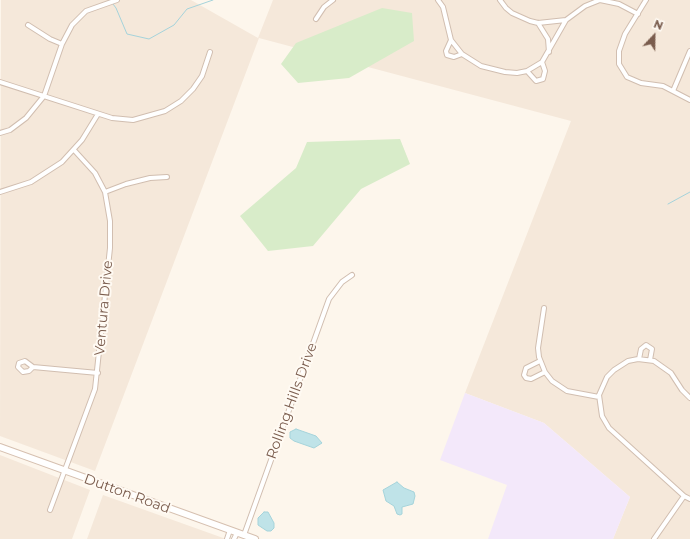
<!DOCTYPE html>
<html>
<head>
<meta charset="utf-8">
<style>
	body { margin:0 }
	#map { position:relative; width:690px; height:539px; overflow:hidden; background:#fdf6ec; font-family:Montserrat,sans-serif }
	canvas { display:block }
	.north { position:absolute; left:634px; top:16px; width:40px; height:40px; -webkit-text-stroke:3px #fffaf3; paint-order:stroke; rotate:22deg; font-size:11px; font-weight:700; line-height:16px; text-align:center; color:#7a5c4d }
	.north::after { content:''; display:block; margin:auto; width:14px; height:18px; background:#7a5c4d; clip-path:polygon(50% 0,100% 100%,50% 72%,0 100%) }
</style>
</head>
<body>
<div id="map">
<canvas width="690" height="539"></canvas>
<div class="north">N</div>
</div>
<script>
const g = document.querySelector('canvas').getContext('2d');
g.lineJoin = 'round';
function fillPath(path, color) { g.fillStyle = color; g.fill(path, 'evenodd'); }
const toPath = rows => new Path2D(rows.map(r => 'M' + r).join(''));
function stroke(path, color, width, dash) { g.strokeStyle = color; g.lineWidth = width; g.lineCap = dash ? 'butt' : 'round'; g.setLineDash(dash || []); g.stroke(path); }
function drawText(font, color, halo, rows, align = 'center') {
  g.font = font + ' Montserrat,sans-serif'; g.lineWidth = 4; g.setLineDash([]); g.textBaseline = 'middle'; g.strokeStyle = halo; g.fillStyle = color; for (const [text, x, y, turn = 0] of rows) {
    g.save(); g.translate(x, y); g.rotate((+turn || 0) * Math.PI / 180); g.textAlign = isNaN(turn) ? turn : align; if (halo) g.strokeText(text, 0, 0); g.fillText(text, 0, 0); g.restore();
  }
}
const residential = toPath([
	[1,0,191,0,258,38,273,0,690,0,690,539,613,539,630,497,544,423,465,393,571,121,259,38,95,471,0,436],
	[0,455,90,490,72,539,0,539],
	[103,495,226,539,87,539]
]);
const education = toPath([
	[465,393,544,423,630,497,613,539,488,539,507,485,440,460]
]);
const green = toPath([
	[382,8,412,13,414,41,349,78,298,83,281,64,296,43],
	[400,139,410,164,361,189,313,246,268,251,240,216,296,168,307,142]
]);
const water = toPath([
	[296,429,316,436,322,443,314,448,294,441,290,438,290,432,296,429],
	[397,482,404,488,414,492,415,496,413,504,402,507,402,514,400,515,397,514,394,506,386,501,383,490,397,482],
	[264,512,268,512,274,523,274,528,271,531,267,531,258,525,258,518,264,512]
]);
const stream = toPath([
	[113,4,116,8,127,34,149,39,174,25,187,9,213,0],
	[668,204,690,192]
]);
const street = toPath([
	[438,0,443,7,451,40,462,54,481,66,505,72,517,73,527,71,542,62,566,20],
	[500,0,506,8,512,13,530,21,538,23,566,20,585,6,600,0,619,4,638,14],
	[646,0,625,34,619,51,619,64,627,77,641,83,663,86,690,100],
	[316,19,324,7,333,0],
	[538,23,548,39,549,52],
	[28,25,50,39,62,44],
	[451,40,446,51,447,55,454,57,462,54],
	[527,71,536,81,543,79,545,71,542,62],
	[0,82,112,118,133,120,165,111,181,101,193,89,202,76,210,52],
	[673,91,690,51],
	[0,133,10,130,26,118,44,96,62,44,72,25,86,11,117,0],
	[0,192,31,182,62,162,82,140,98,114],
	[105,192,126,184,150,178,167,177],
	[544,308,538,348,539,357,545,372,552,381,567,391,599,397],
	[639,359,641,349,646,345,652,349,650,360],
	[540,361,526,368,524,375,526,378,531,379,545,372],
	[33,367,29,371,23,372,18,367,19,363,25,361,33,367,98,373],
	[690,398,682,390,671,373,654,361,638,359,628,361,614,370,607,377,599,395,602,416,609,428,684,496,690,499],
	[50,510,95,389,110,248,110,221,105,192,95,173,74,150],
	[244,535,329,299,342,282,352,275],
	[227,539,230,530],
	[234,539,237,533],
	[654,539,684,496]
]);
const secondary = toPath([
	[0,447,255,539]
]);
const streetNames = [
	["Ventura Drive",104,308,-85],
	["Rolling Hills Drive",292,401,-70],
	["Dutton Road",127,494,20]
];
fillPath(residential, '#f5e8da');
fillPath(education, '#f3e8fa');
fillPath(green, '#d8ecc9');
fillPath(water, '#bfe3e8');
stroke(water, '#a5d3da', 1);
stroke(stream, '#a5d3da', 1);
stroke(street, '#d1beb0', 6);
stroke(secondary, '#d6c0b0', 8);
stroke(street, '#fff', 4);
stroke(secondary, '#fff', 6);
drawText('14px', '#7a5c4d', '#fffaf3', streetNames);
</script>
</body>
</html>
